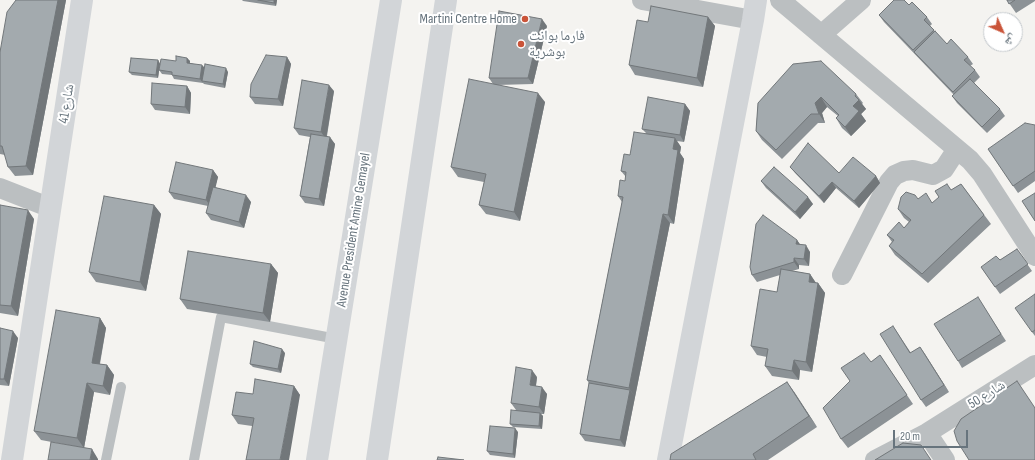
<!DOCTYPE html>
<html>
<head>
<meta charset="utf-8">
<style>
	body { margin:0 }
	#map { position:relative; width:1035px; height:460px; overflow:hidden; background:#f4f3f0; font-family:"Sofia Sans Condensed","Noto Naskh Arabic",sans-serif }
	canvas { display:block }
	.north { position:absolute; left:983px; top:12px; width:40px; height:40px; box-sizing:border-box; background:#fff; border:1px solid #c2c7cb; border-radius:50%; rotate:135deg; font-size:11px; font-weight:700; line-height:16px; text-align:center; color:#67747d }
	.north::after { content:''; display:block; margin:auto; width:14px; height:18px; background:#ca5439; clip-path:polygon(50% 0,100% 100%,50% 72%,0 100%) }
	.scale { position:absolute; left:893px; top:430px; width:75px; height:18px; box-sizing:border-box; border:2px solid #67747d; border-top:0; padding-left:5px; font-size:12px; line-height:14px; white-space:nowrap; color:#67747d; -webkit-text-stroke:3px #fff; paint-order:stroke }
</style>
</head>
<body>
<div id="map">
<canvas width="1035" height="460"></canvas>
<div class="north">ش</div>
<div class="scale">20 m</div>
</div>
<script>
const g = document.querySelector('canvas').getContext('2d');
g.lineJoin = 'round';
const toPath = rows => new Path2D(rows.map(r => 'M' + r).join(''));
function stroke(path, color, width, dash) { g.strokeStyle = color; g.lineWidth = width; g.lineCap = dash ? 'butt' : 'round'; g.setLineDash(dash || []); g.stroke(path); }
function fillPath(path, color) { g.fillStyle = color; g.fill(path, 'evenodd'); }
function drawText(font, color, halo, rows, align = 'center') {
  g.font = font + ' "Sofia Sans Condensed","Noto Naskh Arabic",sans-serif'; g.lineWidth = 4; g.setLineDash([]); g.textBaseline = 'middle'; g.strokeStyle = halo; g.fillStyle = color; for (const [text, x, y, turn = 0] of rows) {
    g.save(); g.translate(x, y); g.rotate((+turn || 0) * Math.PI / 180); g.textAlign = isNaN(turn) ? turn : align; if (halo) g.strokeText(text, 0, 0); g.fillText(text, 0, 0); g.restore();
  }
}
const lane = toPath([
	[106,460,121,387],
	[194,460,221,317,337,339]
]);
const street = toPath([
	[642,0,753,20],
	[780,0,970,160,982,174,1035,256],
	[821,35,861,0],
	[0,188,51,208],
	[842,275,889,182,895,175,904,171,913,170,933,175,944,169,957,149],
	[927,433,945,460],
	[875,460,927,433,1035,365]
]);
const secondary = toPath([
	[12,460,82,0],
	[668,460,753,20,756,0]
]);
const highway = toPath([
	[317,460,391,0],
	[377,460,446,0]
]);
const wall = toPath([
	[16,0,66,0,33,175,15,176,8,167,5,155,0,154,0,52],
	[242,0,277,0,276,6,243,1],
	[1007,0,1035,0,1035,1,1016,13],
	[909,5,927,17,932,24,930,26,935,32,947,44,968,57,973,64,970,66,975,70,980,77,974,83,1000,109,1005,116,987,133,957,103,952,96,954,95,884,22,879,15],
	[708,17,715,26,703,87,635,75,629,65,648,22],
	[547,26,533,84,497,85,545,102,520,221,486,214,479,205,484,182,458,177,451,167,493,84,489,78],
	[287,57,291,64,283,106,255,104,250,97],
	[187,58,190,61,190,63,204,67,228,72,225,88,204,84,203,83,174,79,172,75,162,74,159,70,176,61],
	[158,60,160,64,158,78,132,75,129,72],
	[187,86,191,93,190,114,155,110,151,104],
	[334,91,327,136,335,144,324,206,305,203,300,196,310,137,299,135,294,128],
	[856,94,863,103,862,104,866,109,861,114,866,121,851,136,842,128,836,118,838,116,827,107,822,113,825,123,818,123,782,159,762,140,756,131,758,103],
	[685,104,690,111,684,142,677,141,681,147,680,153,684,159,674,224,670,223,625,447,585,441,580,434,589,383,587,380,622,202,618,196,625,181,626,177,621,171,630,155,646,133,642,129],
	[1035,125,1035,181,1018,193,988,149],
	[790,167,839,173,876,176,880,183,859,208,836,188,824,203,795,173],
	[213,170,218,177,215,187,251,202,244,228,211,220,206,213,208,206,174,199,169,192],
	[761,181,813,204,800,219,766,188],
	[961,184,991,224,928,283,895,255,889,246,892,242,887,235,904,228,909,222,904,218,898,209,918,199,933,203,939,197,935,191,951,190],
	[0,205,34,219,18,316,0,313],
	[154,205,161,214,146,291,96,282,89,272],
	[797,240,800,245,810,252,809,266,799,265,799,269,792,271,810,274,816,283,818,283,825,293,812,372,800,370,799,380,772,376,765,366,767,357,757,355,751,346,777,292,780,275,757,282,752,275],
	[1017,249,1032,271,1000,294,981,267,1000,260],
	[271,264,278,273,270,322,187,309,180,299],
	[1035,294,1035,336,1032,332],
	[982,304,1006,341,962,368,958,361],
	[100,318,106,328,100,364,107,365,114,375,110,395,94,392,84,448,41,440,34,431],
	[893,326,911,353,920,347,949,392,926,407,921,400],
	[0,328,18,338,9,386,0,385],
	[285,353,281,373,253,367,250,364],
	[880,355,913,404,848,448,841,439,871,362],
	[537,377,536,386,547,394,544,414,541,414,543,416,542,429,513,427,510,424,516,410,511,403],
	[787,382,817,427,768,460,670,460],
	[294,386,300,395,252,426,238,424,232,415,253,394],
	[518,432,515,458,490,455,487,451]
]);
const shadedWall = toPath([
	[58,0,66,0,33,175,26,166],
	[274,0,277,0,276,6,274,3],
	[708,17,715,26,703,87,697,78],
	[542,19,547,26,533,84,528,78],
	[287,57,291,64,283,106,278,99],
	[187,58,190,61,189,67,187,63],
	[158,60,160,64,158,78,156,75],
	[202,65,205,68,202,81,203,83,200,79],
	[226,68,228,72,225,88,223,84],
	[329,85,334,91,326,139,321,132],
	[187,86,191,93,190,114,185,107],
	[538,93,545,102,520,221,514,212],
	[821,97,827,107,822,113,825,123,819,114,815,103],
	[859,100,866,109,861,114,866,121,851,136,845,127,853,106],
	[685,104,690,111,684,142,680,135],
	[330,137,335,144,324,206,319,199],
	[675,138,681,147,680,153,684,159,674,224,668,215,673,149],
	[213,170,218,177,211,207,206,200],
	[876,176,880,183,859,208,854,201],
	[832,182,836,188,824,203,819,196],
	[246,195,251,202,244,228,239,222],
	[808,197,813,204,800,219,795,212],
	[154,205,161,214,146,291,140,282],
	[28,210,34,219,18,316,11,306],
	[663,214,670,223,635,397,629,388],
	[797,240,802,247,796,244],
	[806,245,810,252,809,266,804,259],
	[794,258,799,265,799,269,794,262],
	[271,264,278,273,270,322,263,313],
	[810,274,816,283,809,282],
	[818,283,825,293,812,372,806,362],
	[100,318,106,328,98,372,92,363],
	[13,331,18,338,9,386,4,379],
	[920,347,925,354,949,392,944,385],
	[282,349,285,353,281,373,278,369],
	[794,360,800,370,799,380,792,371],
	[107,365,114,375,110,395,103,386],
	[532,370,537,377,535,392,530,385],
	[787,382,795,393,817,427,809,416],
	[87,383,94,392,84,448,77,438],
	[294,386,300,395,289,460,280,460],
	[542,387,547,394,544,414,539,407],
	[630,390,635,397,625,447,620,440],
	[540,413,543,416,542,429,539,426],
	[515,428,518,432,515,458,513,454],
	[92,449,98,459,98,460,90,460]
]);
const building = toPath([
	[16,0,58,0,26,166,8,167,2,146,0,146,0,52,7,12,16,0],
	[258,0,274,0,274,3,258,0],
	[894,0,904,0,909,5,912,2,927,17,924,20,934,30,913,50,879,15,894,0],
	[1007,0,1015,0,1009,4,1007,0],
	[651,6,708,17,697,78,629,65,637,20,648,22,651,6],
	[499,11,542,19,528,78,489,78,499,11],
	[935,31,947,44,951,39,968,57,964,60,975,70,953,92,914,52,935,31],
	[266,55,287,57,278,99,250,97,251,84,266,55],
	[176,56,187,58,187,63,202,65,200,79,172,75,172,72,159,70,161,59,176,61,176,56],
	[131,58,158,60,156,75,129,72,131,58],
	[821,61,856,94,855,96,859,100,853,106,859,111,845,127,836,118,839,115,821,97,815,103,819,114,811,114,776,150,756,131,758,103,793,64,821,61],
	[205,64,226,68,223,84,202,81,205,64],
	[469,79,538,93,514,212,479,205,486,174,451,167,469,79],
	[970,79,1000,109,982,127,952,96,970,79],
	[302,80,329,85,321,132,294,128,302,80],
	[152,83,187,86,185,107,151,104,152,83],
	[648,97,685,104,680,135,642,129,648,97],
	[1025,123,1035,125,1035,171,1013,186,988,149,1025,123],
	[634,132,675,138,673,149,678,150,668,215,663,214,629,388,587,380,623,197,618,196,620,180,625,181,626,172,621,171,624,154,630,155,634,132],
	[311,134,330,137,319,199,300,196,311,134],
	[808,143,839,173,853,157,876,176,854,201,832,182,819,196,790,167,808,143],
	[176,162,213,170,206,200,169,192,176,162],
	[774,167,808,197,795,212,761,181,774,167],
	[947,184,951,190,961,184,984,215,922,274,889,246,894,240,887,235,899,222,904,228,911,220,898,209,901,197,906,192,915,195,918,199,926,193,932,203,939,197,935,191,947,184],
	[213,187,246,195,239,222,206,213,213,187],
	[1035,193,1035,221,1022,201,1035,193],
	[104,196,154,205,140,282,89,272,104,196],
	[0,205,28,210,11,306,0,305,0,205],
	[763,215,797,240,796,244,806,245,804,259,794,258,794,262,752,275,750,267,756,224,763,215],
	[1017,249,1028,264,995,287,981,267,996,256,1000,260,1017,249],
	[188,251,271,264,263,313,180,299,188,251],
	[781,269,810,274,809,282,818,283,806,362,794,360,792,371,765,366,768,349,751,346,760,289,777,292,781,269],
	[1035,294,1035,330,1032,332,1015,308,1035,294],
	[978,297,1001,334,958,361,934,324,978,297],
	[56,310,100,318,92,363,107,365,103,386,87,383,77,438,34,431,56,310],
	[893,326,910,353,920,347,944,385,921,400,880,334,893,326],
	[0,328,13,331,4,379,0,379,0,328],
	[254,341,282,349,278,369,250,364,254,341],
	[864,353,871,362,880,355,907,395,841,439,823,408,850,381,841,368,864,353],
	[516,367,532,370,530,385,542,387,539,407,511,403,516,367],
	[255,379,294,386,280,460,246,460,254,418,232,415,236,392,253,394,255,379],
	[1017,381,1035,408,1035,460,969,460,957,441,954,431,961,419,1017,381],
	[787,382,809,416,753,454,756,460,670,460,671,454,787,382],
	[589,383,630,390,620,440,580,434,589,383],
	[511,410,540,413,539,426,510,424,511,410],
	[490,426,515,428,513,454,487,451,490,426],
	[51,442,92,449,90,460,48,460,51,442],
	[903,443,921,445,931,460,875,460,903,443],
	[438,457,464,460,437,460,438,457]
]);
const markers = [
	[525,19,4,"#ca5439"],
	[521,44,4,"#ca5439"]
];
const poiNames = [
	["Martini Centre Home",517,19],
	["فارما بوانت",529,36,"left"],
	["بوشرية",529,52,"left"]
];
const streetNames = [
	["شارع 41",67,104,-81],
	["Avenue President Amine Gemayel",354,230,-81],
	["شارع 50",987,395,-32]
];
stroke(lane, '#bbbfc1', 10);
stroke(street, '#bbbfc1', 20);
stroke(secondary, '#d2d5d8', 22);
stroke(highway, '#d2d5d8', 22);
fillPath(wall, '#8c9296');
fillPath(shadedWall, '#72777a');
fillPath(building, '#a3aaae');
stroke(building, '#72777a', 1);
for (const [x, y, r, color] of markers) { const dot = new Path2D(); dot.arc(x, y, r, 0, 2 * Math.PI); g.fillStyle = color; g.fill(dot); stroke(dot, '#fff', 1.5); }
drawText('14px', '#67747d', '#fff', poiNames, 'right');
drawText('14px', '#67747d', '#fff', streetNames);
</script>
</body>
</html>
